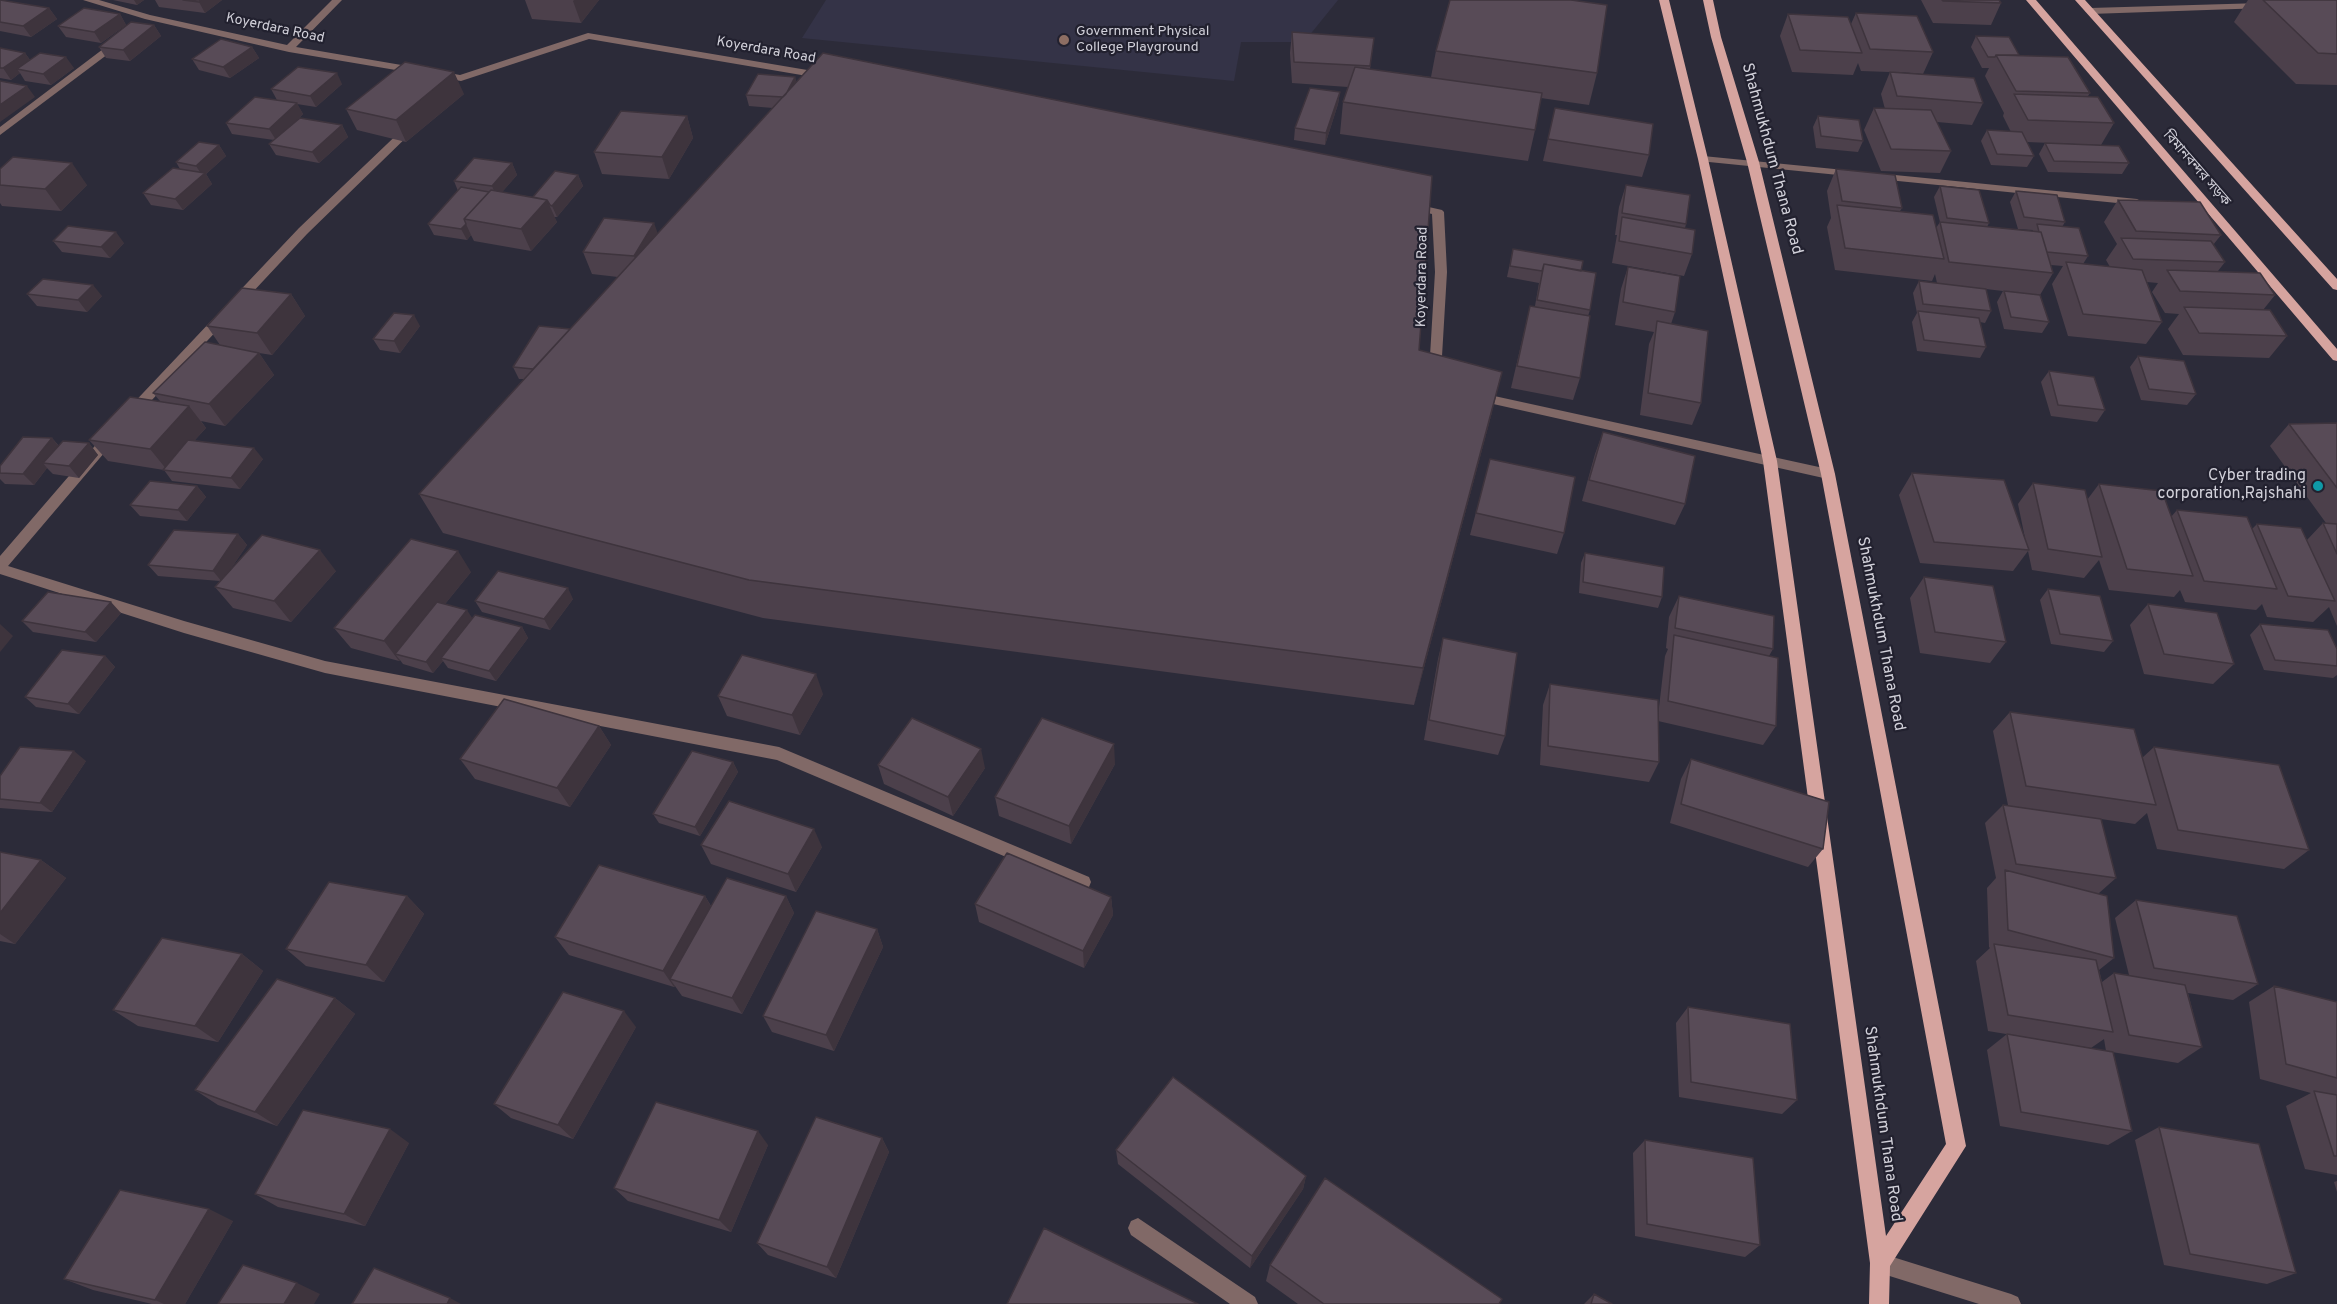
<!DOCTYPE html>
<html>
<head>
<meta charset="utf-8">
<style>
	body { margin:0 }
	canvas { display:block; background:#2c2b39 }
</style>
</head>
<body>
<canvas width="2337" height="1304"></canvas>
<script>
const g = document.querySelector('canvas').getContext('2d');
g.lineJoin = 'round';
function fillPath(path, color) { g.fillStyle = color; g.fill(path, 'evenodd'); }
const toPath = rows => new Path2D(rows.map(r => 'M' + r).join(''));
function stroke(path, color, width, dash) { g.strokeStyle = color; g.lineWidth = width; g.lineCap = dash ? 'butt' : 'round'; g.setLineDash(dash || []); g.stroke(path); }
function drawText(font, color, halo, rows, align = 'center') {
  g.font = font + ' Overpass,"Noto Sans Bengali",sans-serif'; g.lineWidth = 4.5; g.setLineDash([]); g.textBaseline = 'middle'; g.strokeStyle = halo; g.fillStyle = color; for (const [text, x, y, turn = 0] of rows) {
    g.save(); g.translate(x, y); g.rotate((+turn || 0) * Math.PI / 180); g.textAlign = isNaN(turn) ? turn : align; if (halo) g.strokeText(text, 0, 0); g.fillText(text, 0, 0); g.restore();
  }
}
const built = toPath([
	[826,0,1338,0,1304,42,1241,42,1234,81,802,38]
]);
const minor = toPath([
	[83,0,99,0,150,15,287,45,332,0,342,0,296,47,460,75,588,33,825,73,830,76,825,79,589,39,461,81,289,52,145,19,83,0],
	[2262,3,2267,6,2265,8,2090,14,2085,11,2090,8,2262,3],
	[115,40,124,42,0,135,0,127,115,40],
	[412,123,416,124,416,128,307,234,136,417,126,417,124,414,126,411,299,228,408,124,412,123],
	[1703,156,2137,199,2143,202,2137,205,1699,161,1699,157,1703,156],
	[1411,203,1442,210,1444,212,1447,272,1441,373,1435,377,1429,373,1435,272,1432,214,1407,208,1407,204,1411,203],
	[1476,392,1828,469,1835,474,1828,479,1471,399,1470,396,1476,392],
	[111,431,116,433,118,436,116,439,8,566,184,621,325,661,779,747,1089,877,1091,882,1089,887,1083,890,1077,887,777,760,325,673,184,633,0,574,0,556,106,433,111,431],
	[1138,1218,1255,1297,1258,1304,1230,1304,1131,1235,1128,1228,1131,1221,1138,1218],
	[1880,1253,2011,1294,2018,1297,2021,1304,1979,1304,1880,1273,1873,1270,1870,1263,1873,1256,1880,1253]
]);
const major = toPath([
	[1659,0,1669,0,1708,159,1777,461,1886,1236,1946,1144,1821,474,1747,162,1711,37,1703,0,1713,0,1721,37,1759,162,1835,474,1966,1146,1890,1266,1889,1304,1869,1304,1870,1263,1763,461,1698,159,1659,0],
	[2026,0,2036,0,2337,349,2337,361,2333,360,2026,0],
	[2075,0,2085,0,2337,279,2337,290,2333,289,2075,0]
]);
const wall = toPath([
	[0,0,49,8,57,19,31,37,0,31],
	[113,0,144,0,137,5],
	[155,0,222,0,205,13,159,7],
	[525,0,599,0,581,23,532,19],
	[1921,0,1999,0,2001,3,1991,25,1933,23],
	[2248,0,2337,0,2337,85,2296,84,2234,22],
	[1856,13,1933,52,1923,74,1900,72,1983,103,1972,125,1937,122,1951,151,1940,173,1881,171,1864,130,1874,108,1885,109,1881,94,1890,72,1861,71,1858,63,1853,75,1792,72,1780,36,1788,14,1851,24],
	[120,14,126,25,101,43,66,37,58,26],
	[154,25,161,36,130,61,106,58,99,47],
	[1292,32,1374,38,1370,69,1431,77,1436,51,1597,73,1589,105,1541,98,1535,130,1528,161,1340,134,1343,102,1348,87,1292,83,1290,53],
	[1976,36,2019,55,2090,93,2088,96,2114,123,2101,145,2027,142,2034,156,2027,167,1991,165,1981,141,1987,130,2011,132,2003,116,2004,113,1985,76,1989,68,1982,68,1971,47],
	[252,47,259,58,230,78,199,70,192,59],
	[0,48,25,53,30,60,74,68,51,85,25,81,20,73,11,80,0,78],
	[795,77,796,82,1419,350,1492,412,1414,705,763,618,443,533,419,494,524,379,519,379,513,367,570,329,618,277,592,274,583,252,658,234,773,108,749,106,746,95],
	[342,84,316,107,297,104,303,114,296,121,342,125,348,137,319,163,276,155,269,144,274,140,232,134,226,123,277,100,271,89],
	[1340,92,1338,104,1325,145,1294,140,1295,128],
	[464,94,406,142,357,130,346,109],
	[1555,108,1649,155,1642,177,1543,161],
	[687,116,693,138,669,179,602,174,594,152],
	[1818,116,1863,141,1858,152,1816,148,1813,127],
	[2045,143,2129,163,2122,174,2048,172,2039,154],
	[219,145,226,156,206,174,212,184,183,210,151,205,143,193,180,169,176,162],
	[512,163,517,175,502,192,533,197,578,175,583,186,557,217,554,217,557,222,531,251,474,241,471,235,467,240,434,235,428,224,458,191,454,181],
	[0,169,87,185,61,211,2,206,0,203],
	[1836,169,1902,208,1900,211,1936,228,1940,222,1934,197,1940,186,1989,223,1987,227,2032,232,2033,230,2018,229,2010,202,2016,191,2065,222,2062,227,2088,256,2083,264,2110,267,2106,260,2117,244,2104,222,2118,200,2221,235,2213,245,2225,262,2218,271,2275,295,2263,310,2287,336,2269,358,2183,355,2168,329,2179,314,2165,313,2152,292,2158,283,2147,282,2162,322,2146,344,2068,336,2052,284,2063,266,2051,265,2053,273,2040,295,2049,322,2042,333,2004,329,1997,302,2003,291,1986,289,1991,311,1985,323,1980,322,1986,347,1980,358,1917,351,1912,322,1917,313,1913,293,1919,281,1937,283,1935,274,1932,281,1835,270,1827,227,1831,218,1827,191],
	[1626,185,1686,224,1685,228,1692,254,1684,276,1612,263,1617,235,1615,235,1619,207],
	[53,241,124,243,110,258,62,252],
	[1513,249,1581,271,1590,310,1588,316,1580,378,1573,400,1511,388,1530,306,1535,306,1539,283,1507,277],
	[1628,267,1675,312,1671,324,1701,403,1692,425,1640,415,1649,344,1654,332,1615,325,1621,289],
	[27,294,102,296,87,312,37,306],
	[291,294,305,316,272,355,259,353,274,375,225,426,201,421,206,428,194,441,263,459,240,489,172,481,164,470,108,461,89,440,160,401,153,393,220,345,207,326],
	[420,326,400,353,380,350,373,339],
	[2138,356,2196,394,2187,405,2141,400,2130,367],
	[2049,371,2105,410,2097,422,2051,416,2041,382],
	[2337,423,2337,626,2329,607,2313,622,2267,617,2262,604,2256,610,2185,602,2180,590,2174,597,2109,590,2099,560,2084,578,2032,570,2028,551,2013,571,1920,563,1899,495,1912,473,2025,538,2018,504,2033,483,2087,500,2099,484,2171,517,2177,510,2252,529,2257,524,2307,540,2323,523,2326,523,2270,446,2289,424],
	[1603,432,1685,504,1675,525,1582,501,1595,454],
	[52,438,59,446,89,443,98,455,79,478,53,474,47,468,34,485,5,484,0,479,0,466],
	[1490,459,1564,533,1557,554,1470,535],
	[197,486,206,497,187,521,140,516,130,505],
	[238,534,247,545,228,573,336,571,291,622,233,608,215,587,220,581,158,576,148,565],
	[1585,553,1662,597,1658,608,1579,593,1581,563],
	[471,572,445,604,472,618,522,627,528,638,496,681,448,668,443,661,433,673,403,664,400,660,399,661,351,648,334,628],
	[1924,577,2006,642,1990,663,1920,653,1910,598],
	[2048,589,2113,641,2104,652,2051,644,2040,600],
	[1679,596,1773,649,1769,656,1776,726,1763,745,1658,721,1659,762,1649,782,1540,765,1543,705,1550,684,1658,716,1665,656,1668,649,1666,648,1669,617],
	[573,599,550,630,482,612,475,601],
	[2148,604,2234,664,2213,684,2144,674,2130,625],
	[121,613,96,642,33,632,22,621],
	[2260,624,2337,649,2337,675,2333,678,2264,670,2250,635],
	[1443,638,1505,736,1498,755,1424,740,1438,659],
	[105,656,115,667,79,714,36,707,25,697],
	[823,694,800,735,727,716,718,696],
	[2010,712,2142,758,2154,747,2309,850,2284,869,2157,849,2147,813,2135,824,2101,819,2116,878,2099,893,2114,958,2099,970,2102,982,2114,973,2129,975,2115,918,2136,900,2258,984,2233,1000,2188,993,2202,1047,2178,1063,2106,1051,2104,1039,2091,1048,1988,1031,1976,961,1990,948,1989,947,1987,888,1996,878,1985,823,2003,805,2008,805,1993,731],
	[599,726,611,745,570,807,475,779,460,759],
	[1691,759,1823,849,1808,867,1670,823,1681,779],
	[86,761,52,812,0,808,0,776],
	[733,762,738,772,700,836,659,823,653,814],
	[1115,764,1071,844,999,816,995,797],
	[878,765,985,768,953,816,884,784],
	[701,845,822,847,796,892,711,864],
	[0,852,41,860,66,878,15,944,0,941],
	[407,896,424,914,384,982,306,966,286,949],
	[705,896,711,906,786,896,794,913,742,1014,682,996,675,986,674,987,569,955,555,937],
	[1111,897,1113,915,1084,968,979,922,975,904],
	[877,929,883,947,834,1051,772,1032,763,1016],
	[242,954,263,971,218,1042,138,1026,113,1010],
	[2274,986,2337,1002,2337,1175,2305,1169,2286,1106,2311,1093,2260,1079,2249,1002],
	[335,998,355,1014,277,1126,218,1105,195,1090],
	[1688,1007,1797,1100,1782,1114,1679,1097,1676,1023],
	[636,1027,573,1139,511,1118,494,1104],
	[2007,1034,2132,1131,2108,1145,2000,1126,1987,1050],
	[2159,1127,2296,1273,2267,1284,2164,1265,2135,1140],
	[882,1138,889,1152,836,1278,768,1255,757,1243],
	[1645,1140,1760,1245,1745,1257,1635,1236,1633,1153],
	[409,1143,365,1226,278,1207,255,1194],
	[768,1145,731,1232,628,1201,614,1188],
	[1116,1150,1306,1176,1303,1189,1250,1268,1118,1164],
	[2337,1181,2337,1192,2334,1182],
	[233,1221,185,1304,152,1304,93,1290,64,1279],
	[1270,1265,1499,1304,1298,1304,1266,1281],
	[1594,1294,1612,1304,1584,1304]
]);
const shadedWall = toPath([
	[134,0,144,0,137,5],
	[201,0,222,0,205,13,199,2],
	[574,0,599,0,581,23,573,1],
	[49,8,57,19,31,37,23,26],
	[120,14,126,25,101,43,94,32],
	[154,25,161,36,130,61,123,50],
	[252,47,259,58,230,78,223,67],
	[25,53,33,64,17,69,20,73,11,80,3,68],
	[66,57,74,68,51,85,43,74],
	[454,72,464,94,406,142,396,120],
	[337,73,342,84,316,107,310,96],
	[795,77,798,88,784,97],
	[27,86,35,97,0,122,0,105],
	[1340,92,1338,104,1325,145,1326,133],
	[297,103,303,114,276,140,269,129],
	[687,116,693,138,669,179,662,157],
	[342,125,348,137,319,163,312,152],
	[219,145,226,156,206,174,212,184,183,210,175,199,202,175,196,166],
	[72,163,87,185,61,211,45,189],
	[512,163,517,175,497,198,492,186],
	[578,175,583,186,557,217,552,206],
	[547,200,557,222,531,251,521,229],
	[654,223,662,245,642,279,634,256],
	[466,224,471,235,467,240,461,229],
	[116,232,124,243,110,258,101,247],
	[93,285,102,296,87,312,78,300],
	[291,294,305,316,272,355,257,333],
	[414,315,420,326,400,353,394,341],
	[259,353,274,375,225,426,209,404],
	[1502,372,1492,412,1414,705,1423,668],
	[189,406,206,428,167,470,150,449],
	[52,438,61,449,43,463,47,468,34,485,23,474],
	[89,443,98,455,79,478,69,466],
	[254,448,263,459,240,489,231,478],
	[197,486,206,497,187,521,178,510],
	[238,534,247,545,222,582,213,571],
	[320,550,336,571,291,622,274,601],
	[458,551,471,572,403,656,395,654,400,660,399,661,384,641],
	[568,588,573,599,550,630,544,619],
	[111,602,121,613,96,642,85,632],
	[467,610,474,621,441,658,443,661,433,673,426,662],
	[0,624,13,636,0,652],
	[522,627,528,638,496,681,489,671],
	[105,656,115,667,79,714,68,704],
	[816,674,823,694,800,735,792,715],
	[599,726,611,745,570,807,557,788],
	[1114,744,1115,764,1071,844,1069,826],
	[981,749,985,768,953,816,948,797],
	[74,751,86,761,52,812,40,803],
	[733,762,738,772,700,836,695,827],
	[814,829,822,847,796,892,788,874],
	[41,860,66,878,15,944,0,934,0,913],
	[407,896,424,914,384,982,366,965],
	[705,896,715,914,670,979,675,986,674,987,663,971],
	[786,896,794,913,742,1014,732,998],
	[1111,897,1113,915,1084,968,1083,951],
	[877,929,883,947,834,1051,826,1035],
	[242,954,263,971,218,1042,195,1026],
	[335,998,355,1014,277,1126,255,1112],
	[624,1011,636,1027,573,1139,558,1125],
	[390,1129,409,1143,365,1226,344,1214],
	[758,1131,768,1145,731,1232,719,1220],
	[882,1138,889,1152,836,1278,827,1267],
	[1306,1176,1303,1189,1250,1268,1252,1256],
	[209,1209,233,1221,185,1304,164,1304,155,1300],
	[297,1283,320,1294,314,1304,284,1304],
	[450,1298,461,1304,447,1304]
]);
const building = toPath([
	[0,0,49,8,23,26,0,22,0,0],
	[183,0,201,0,199,2,183,0],
	[1450,0,1571,0,1607,5,1597,73,1436,51,1450,0],
	[1942,0,1999,0,2001,3,1943,1,1942,0],
	[2263,0,2337,0,2337,54,2318,53,2263,0],
	[84,8,120,14,94,32,58,26,84,8],
	[1856,13,1917,16,1933,52,1870,49,1856,13],
	[1788,14,1848,17,1862,53,1800,50,1788,14],
	[131,22,154,25,123,50,99,47,131,22],
	[1292,32,1374,38,1370,66,1294,62,1292,32],
	[1976,36,2009,37,2019,55,1996,55,1995,57,1988,57,1976,36],
	[221,39,252,47,223,67,192,59,221,39],
	[0,48,25,53,3,68,0,68,0,48],
	[40,53,66,57,43,74,17,69,40,53],
	[823,53,1432,176,1419,350,1502,372,1423,668,749,580,419,494,823,53],
	[1996,55,2068,57,2090,93,2016,91,1996,55],
	[405,62,454,72,396,120,346,109,405,62],
	[298,67,337,73,310,96,271,89,298,67],
	[1355,67,1542,93,1535,130,1343,102,1355,67],
	[1890,72,1974,78,1983,103,1897,96,1890,72],
	[758,74,795,77,786,94,783,97,746,95,758,74],
	[0,81,27,86,0,105,0,81],
	[1310,88,1340,92,1326,133,1295,128,1310,88],
	[2014,94,2098,97,2114,123,2028,120,2014,94],
	[255,97,297,103,269,129,226,123,255,97],
	[1555,108,1653,124,1649,155,1548,139,1555,108],
	[1874,108,1931,110,1951,151,1891,149,1874,108],
	[621,111,687,116,662,157,594,152,621,111],
	[1818,116,1859,120,1863,141,1821,136,1818,116],
	[300,118,342,125,312,152,269,144,300,118],
	[1987,130,2022,132,2034,156,1997,154,1987,130],
	[199,142,219,145,196,166,176,162,199,142],
	[2045,143,2119,146,2129,163,2054,161,2045,143],
	[13,157,72,163,45,189,0,185,0,169,13,157],
	[474,158,512,163,492,186,454,181,474,158],
	[173,168,205,173,175,199,143,193,173,168],
	[1836,169,1895,175,1902,208,1842,201,1836,169],
	[555,171,578,175,552,206,550,205,547,200,533,197,555,171],
	[1626,185,1690,195,1686,224,1622,213,1626,185],
	[1940,186,1979,190,1989,223,1947,218,1940,186],
	[461,187,489,192,464,219,466,224,461,229,428,224,461,187],
	[491,190,547,200,521,229,464,219,491,190],
	[2016,191,2057,195,2065,222,2024,217,2016,191],
	[2118,200,2200,202,2221,235,2136,231,2118,200],
	[1837,205,1933,215,1944,259,1845,248,1837,205],
	[1622,217,1695,230,1692,254,1619,241,1622,217],
	[604,218,654,223,634,256,583,252,604,218],
	[1940,222,2041,232,2053,273,1949,262,1940,222],
	[2037,224,2079,228,2088,256,2047,252,2041,232,2039,232,2037,224],
	[68,226,116,232,101,247,53,241,68,226],
	[2121,238,2211,241,2225,262,2133,259,2121,238],
	[1513,249,1583,261,1581,271,1544,264,1542,271,1510,266,1513,249],
	[2066,262,2142,270,2162,322,2083,314,2066,262],
	[1544,264,1596,273,1590,310,1537,300,1544,264],
	[1628,267,1680,276,1675,312,1623,302,1628,267],
	[2167,270,2260,273,2275,295,2180,291,2167,270],
	[43,279,93,285,78,300,27,294,43,279],
	[1919,281,1986,289,1991,311,1923,304,1919,281],
	[242,288,291,294,257,333,207,326,242,288],
	[2004,291,2040,295,2049,322,2011,317,2004,291],
	[1530,306,1590,316,1580,378,1517,366,1530,306],
	[2184,307,2270,310,2287,336,2199,333,2184,307],
	[1918,311,1979,318,1986,347,1924,340,1918,311],
	[394,313,414,315,394,341,373,339,394,313],
	[1657,321,1708,331,1701,403,1648,393,1657,321],
	[539,326,570,329,533,369,513,367,539,326],
	[205,342,259,353,209,404,153,393,205,342],
	[2138,356,2184,361,2196,394,2149,389,2138,356],
	[2049,371,2094,377,2105,410,2058,405,2049,371],
	[130,397,189,406,150,449,89,440,130,397],
	[2337,423,2337,488,2289,424,2337,423],
	[1603,432,1695,456,1685,504,1589,480,1603,432],
	[23,437,52,438,23,474,0,473,0,466,23,437],
	[188,440,254,448,231,478,163,470,188,440],
	[63,441,89,443,69,466,43,463,63,441],
	[1490,459,1575,477,1564,533,1476,513,1490,459],
	[1912,473,2004,480,2029,550,1934,542,1912,473],
	[150,481,197,486,178,510,130,505,150,481],
	[2033,483,2085,490,2102,557,2048,549,2033,483],
	[2099,484,2162,491,2193,576,2127,569,2099,484],
	[2177,510,2247,517,2277,589,2204,581,2177,510],
	[2323,523,2337,524,2337,554,2323,523],
	[2257,524,2301,528,2335,601,2288,596,2257,524],
	[174,530,238,534,213,571,148,565,174,530],
	[262,535,320,550,274,601,215,587,262,535],
	[411,539,458,551,384,641,334,628,411,539],
	[1585,553,1664,567,1662,597,1583,582,1585,553],
	[498,571,568,588,544,619,475,601,498,571],
	[1924,577,1993,586,2006,642,1935,632,1924,577],
	[2048,589,2100,596,2113,641,2060,634,2048,589],
	[48,592,111,602,85,632,22,621,48,592],
	[1679,596,1774,616,1773,649,1675,628,1679,596],
	[437,602,467,610,426,662,395,654,437,602],
	[2148,604,2217,613,2234,664,2164,654,2148,604],
	[475,615,522,627,489,671,441,658,475,615],
	[2260,624,2328,630,2337,649,2337,666,2275,660,2260,624],
	[1674,635,1778,658,1776,726,1668,701,1674,635],
	[1443,638,1517,653,1505,736,1429,720,1443,638],
	[62,650,105,656,68,704,25,697,62,650],
	[742,655,816,674,792,715,718,696,742,655],
	[1550,684,1658,700,1659,762,1548,746,1550,684],
	[504,699,599,726,557,788,460,759,504,699],
	[2010,712,2134,729,2156,805,2026,786,2010,712],
	[912,718,981,749,948,797,878,765,912,718],
	[1042,718,1114,744,1069,826,995,797,1042,718],
	[20,747,74,751,40,803,0,799,0,776,20,747],
	[2154,747,2279,765,2309,850,2178,830,2154,747],
	[692,751,733,762,695,827,653,814,692,751],
	[1691,759,1829,802,1823,849,1681,804,1691,759],
	[729,801,814,829,788,874,701,845,729,801],
	[2003,805,2101,819,2116,878,2016,864,2003,805],
	[0,852,41,860,0,913,0,852],
	[1007,853,1111,897,1083,951,975,904,1007,853],
	[599,865,705,896,663,971,555,937,599,865],
	[2005,870,2107,896,2114,958,2008,930,2005,870],
	[727,878,786,896,732,998,670,979,727,878],
	[329,882,407,896,366,965,286,949,329,882],
	[2136,900,2237,916,2258,984,2154,968,2136,900],
	[816,911,877,929,826,1035,763,1016,816,911],
	[162,938,242,954,195,1026,113,1010,162,938],
	[1994,944,2096,960,2113,1032,2008,1015,1994,944],
	[2114,973,2185,985,2202,1047,2129,1035,2114,973],
	[277,979,335,998,255,1112,195,1090,277,979],
	[2274,986,2337,1002,2337,1078,2286,1064,2274,986],
	[563,992,624,1011,558,1125,494,1104,563,992],
	[1688,1007,1790,1024,1797,1100,1691,1082,1688,1007],
	[2007,1034,2113,1052,2132,1131,2021,1112,2007,1034],
	[1173,1077,1306,1176,1252,1256,1116,1150,1173,1077],
	[2314,1091,2337,1095,2337,1156,2334,1156,2314,1091],
	[656,1102,758,1131,719,1220,614,1188,656,1102],
	[303,1110,390,1129,344,1214,255,1194,303,1110],
	[816,1117,882,1138,827,1267,757,1243,816,1117],
	[2159,1127,2259,1144,2296,1273,2190,1254,2159,1127],
	[1645,1140,1753,1158,1760,1245,1647,1224,1645,1140],
	[1325,1178,1502,1299,1499,1304,1324,1304,1270,1265,1325,1178],
	[120,1190,209,1209,155,1300,64,1279,120,1190],
	[1044,1228,1198,1304,1007,1304,1044,1228],
	[243,1265,297,1283,284,1304,218,1304,243,1265],
	[374,1268,450,1298,447,1304,352,1304,374,1268],
	[1594,1294,1612,1304,1591,1304,1594,1294]
]);
const markers = [
	[1064,40,6,"#8d6e63"],
	[2318,486,6,"#0f9aa8"]
];
const farStreetnames = [
	["Koyerdara Road",275,29,12],
	["Koyerdara Road",766,51,10],
	["বিমানবন্দর সড়ক",2196,169,49],
	["Koyerdara Road",1423,277,-89]
];
const farPoinames = [
	["Government Physical",1076,32],
	["College Playground",1076,48]
];
const streetNames = [
	["Shahmukhdum Thana Road",1771,159,75],
	["Shahmukhdum Thana Road",1880,634,79],
	["Shahmukhdum Thana Road",1882,1124,82]
];
const poiNames = [
	["Cyber trading",2306,477],
	["corporation,Rajshahi",2306,495]
];
fillPath(built, '#343347');
fillPath(minor, '#816967');
fillPath(major, '#d6a49f');
fillPath(wall, '#4c404b');
fillPath(shadedWall, '#3e343d');
fillPath(building, '#584b57');
stroke(building, '#3e343d', 1.5);
for (const [x, y, r, color] of markers) { const dot = new Path2D(); dot.arc(x, y, r, 0, 2 * Math.PI); g.fillStyle = color; g.fill(dot); stroke(dot, '#22212f', 2); }
drawText('14px', '#d1d0d9', '#22212f', farStreetnames);
drawText('14px', '#d1d0d9', '#22212f', farPoinames, 'left');
drawText('16px', '#d1d0d9', '#22212f', streetNames);
drawText('16px', '#d1d0d9', '#22212f', poiNames, 'right');
</script>
</body>
</html>
